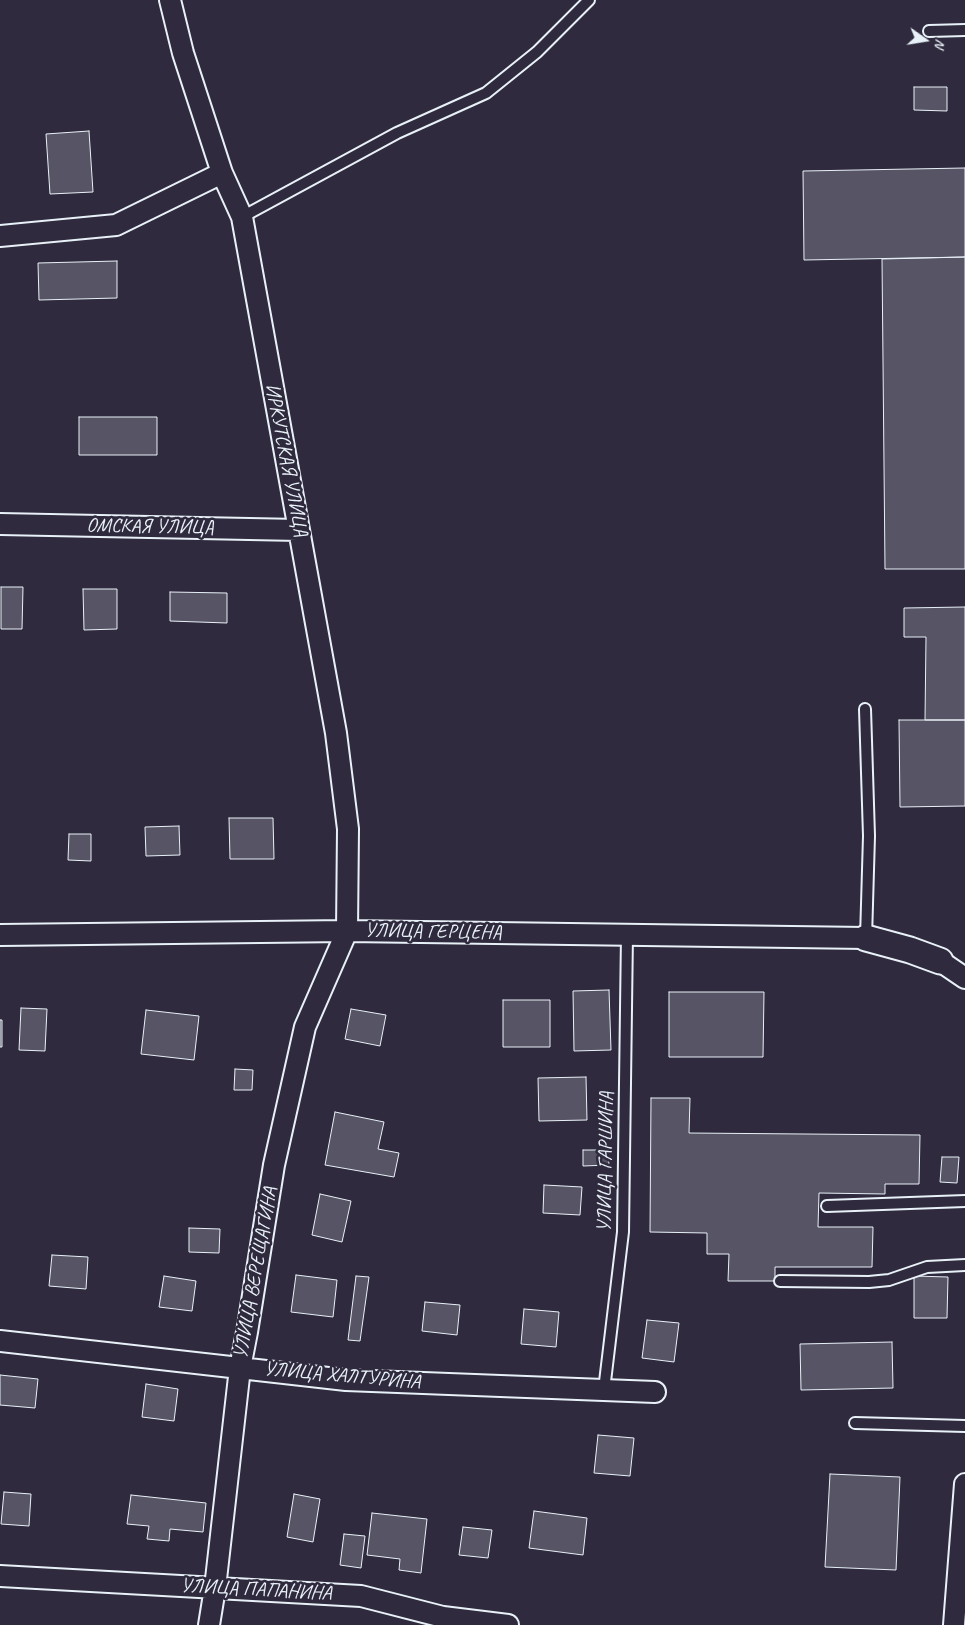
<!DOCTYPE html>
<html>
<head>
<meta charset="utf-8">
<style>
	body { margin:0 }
	#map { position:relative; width:965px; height:1625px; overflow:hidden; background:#2f2a3d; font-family:Caveat,sans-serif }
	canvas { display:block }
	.north { position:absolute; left:900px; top:15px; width:50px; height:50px; -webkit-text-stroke:4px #2f2a3d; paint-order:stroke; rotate:103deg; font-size:14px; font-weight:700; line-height:20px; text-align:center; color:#e8f1f8 }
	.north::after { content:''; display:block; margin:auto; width:18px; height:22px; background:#e8f1f8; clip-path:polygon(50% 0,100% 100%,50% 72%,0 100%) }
</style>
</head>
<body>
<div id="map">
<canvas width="965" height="1625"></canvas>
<div class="north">N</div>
</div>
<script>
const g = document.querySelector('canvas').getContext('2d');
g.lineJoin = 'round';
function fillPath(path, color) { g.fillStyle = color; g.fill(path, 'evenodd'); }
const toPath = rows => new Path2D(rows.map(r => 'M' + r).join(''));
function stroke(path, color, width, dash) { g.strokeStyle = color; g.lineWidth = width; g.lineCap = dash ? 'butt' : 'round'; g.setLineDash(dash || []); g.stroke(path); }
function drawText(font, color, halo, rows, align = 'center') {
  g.font = font + ' Caveat,sans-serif'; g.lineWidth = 5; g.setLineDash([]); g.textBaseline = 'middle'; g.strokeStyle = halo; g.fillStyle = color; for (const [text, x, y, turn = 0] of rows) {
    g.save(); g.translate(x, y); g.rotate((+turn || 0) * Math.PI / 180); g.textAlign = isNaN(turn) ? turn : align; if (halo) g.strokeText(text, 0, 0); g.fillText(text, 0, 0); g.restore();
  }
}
const building = toPath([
	[914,87,947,87,947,111,914,110,914,87],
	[89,131,93,192,50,194,46,134,89,131],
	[965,168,965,257,804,260,803,171,965,168],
	[965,257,965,569,885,569,882,259,965,257],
	[117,261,117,298,39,300,38,263,117,261],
	[79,417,157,417,157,455,79,455,79,417],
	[1,587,23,587,22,629,1,629,1,587],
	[83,589,117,589,117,629,84,630,83,589],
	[170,592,227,593,227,623,170,621,170,592],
	[965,607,965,720,925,720,926,637,904,637,904,608,965,607],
	[899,720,965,720,965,806,900,807,899,720],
	[229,818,273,818,274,859,230,859,229,818],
	[179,826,180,855,146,856,145,827,179,826],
	[69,834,91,834,91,861,68,860,69,834],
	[609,990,611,1050,574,1051,573,991,609,990],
	[669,992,764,992,763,1057,669,1057,669,992],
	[503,1000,550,1000,550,1047,503,1047,503,1000],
	[21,1008,47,1009,45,1051,19,1050,21,1008],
	[351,1009,386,1015,380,1046,345,1039,351,1009],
	[146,1010,199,1016,194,1060,141,1054,146,1010],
	[0,1020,2,1020,2,1047,0,1047,0,1020],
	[235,1069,253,1070,252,1090,234,1090,235,1069],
	[586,1077,587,1120,539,1121,538,1078,586,1077],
	[651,1098,690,1098,689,1133,920,1135,919,1184,885,1184,885,1194,819,1193,818,1227,873,1227,872,1267,775,1267,775,1281,728,1281,729,1254,707,1254,707,1233,650,1232,651,1098],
	[335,1112,384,1122,378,1149,399,1153,394,1177,325,1165,335,1112],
	[583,1150,608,1150,609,1165,583,1166,583,1150],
	[942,1157,959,1157,957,1183,940,1182,942,1157],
	[544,1185,582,1187,580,1215,543,1213,544,1185],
	[320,1194,351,1201,342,1242,312,1235,320,1194],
	[189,1228,220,1229,219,1253,189,1252,189,1228],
	[52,1255,88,1257,86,1289,49,1286,52,1255],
	[296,1275,337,1280,333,1317,291,1312,296,1275],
	[164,1276,196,1281,192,1311,159,1307,164,1276],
	[356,1276,369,1277,360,1341,348,1340,356,1276],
	[914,1276,948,1277,947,1318,914,1318,914,1276],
	[425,1302,460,1305,457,1335,422,1331,425,1302],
	[524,1309,559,1312,556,1347,521,1344,524,1309],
	[647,1320,679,1323,674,1362,642,1358,647,1320],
	[892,1342,893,1388,801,1390,800,1344,892,1342],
	[0,1375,38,1379,35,1408,0,1405,0,1375],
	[146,1384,178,1389,174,1421,142,1417,146,1384],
	[598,1435,634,1438,630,1476,594,1473,598,1435],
	[830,1474,900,1477,896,1570,825,1567,830,1474],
	[4,1492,31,1494,29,1526,1,1524,4,1492],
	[294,1494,320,1499,313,1542,287,1537,294,1494],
	[131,1495,206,1503,203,1532,170,1529,169,1541,147,1539,149,1526,127,1524,131,1495],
	[534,1511,587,1518,583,1555,529,1548,534,1511],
	[372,1513,427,1519,421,1573,399,1570,400,1559,367,1555,372,1513],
	[463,1527,492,1530,488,1558,459,1555,463,1527],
	[344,1534,365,1536,361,1568,340,1565,344,1534]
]);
const service = toPath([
	[929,31,965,30],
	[242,217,397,133,486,93,537,52,589,0],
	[865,709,869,836,866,938],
	[827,1206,965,1201],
	[780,1281,869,1282,889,1280,927,1267,965,1265],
	[604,1390,623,1232,627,934],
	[855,1423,965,1426]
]);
const minor = toPath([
	[170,0,183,53,222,173,242,217,336,733,348,829,347,931,305,1027,274,1165,247,1332,240,1368,215,1588,209,1625],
	[0,236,116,225,222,173],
	[0,524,299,530],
	[0,935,347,931,866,938],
	[940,961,965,978],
	[0,1341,346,1380,655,1392],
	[0,1576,361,1596,443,1617,508,1625],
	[954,1625,965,1484]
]);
const tertiary = toPath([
	[866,938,910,950,940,961]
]);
const streetNames = [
	["ИРКУТСКАЯ УЛИЦА",286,460,79],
	["ОМСКАЯ УЛИЦА",150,527,1],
	["УЛИЦА ГЕРЦЕНА",433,932,1],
	["УЛИЦА ГАРШИНА",606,1162,-89],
	["УЛИЦА ВЕРЕЩАГИНА",256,1273,-80],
	["УЛИЦА ХАЛТУРИНА",342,1376,5],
	["УЛИЦА ПАПАНИНА",256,1590,3]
];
fillPath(building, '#575565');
stroke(building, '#e8f1f8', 1);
stroke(service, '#e8f1f8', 14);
stroke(minor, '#e8f1f8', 24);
stroke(tertiary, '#e8f1f8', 29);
stroke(service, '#2f2a3d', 10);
stroke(minor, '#2f2a3d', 20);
stroke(tertiary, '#2f2a3d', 25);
drawText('20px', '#e8f1f8', '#2f2a3d', streetNames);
</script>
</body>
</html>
